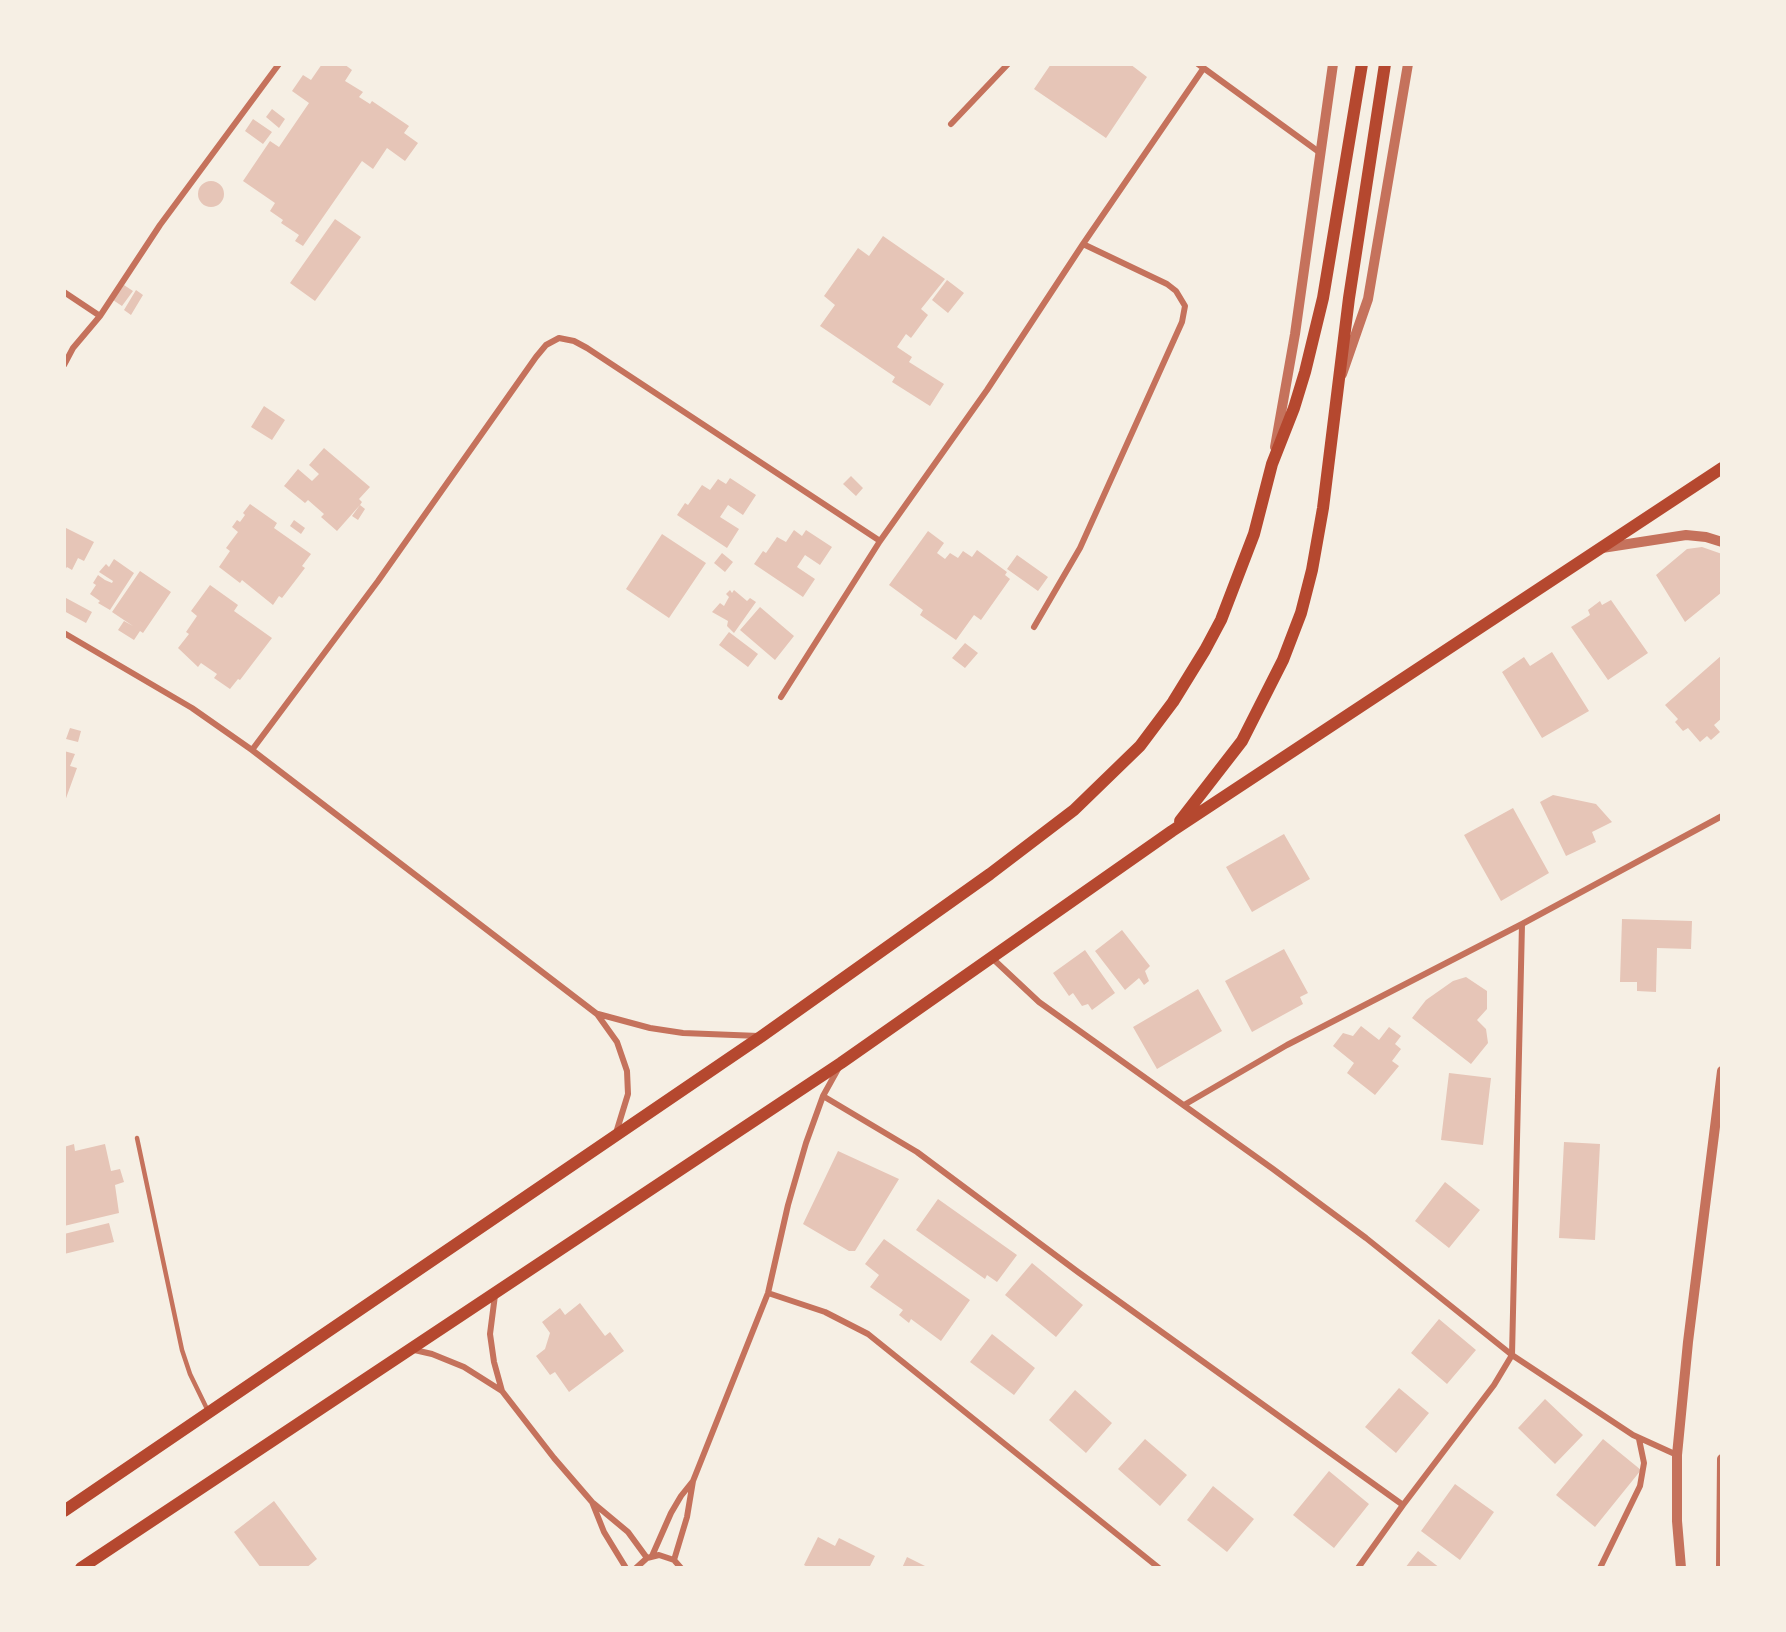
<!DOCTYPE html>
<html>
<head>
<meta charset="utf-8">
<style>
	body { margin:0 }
	#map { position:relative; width:1786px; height:1632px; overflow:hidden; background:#f6efe4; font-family:Georgia,serif }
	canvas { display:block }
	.frame { position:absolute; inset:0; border:66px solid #f6efe4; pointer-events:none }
</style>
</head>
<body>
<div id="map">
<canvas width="1786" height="1632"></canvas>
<div class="frame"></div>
</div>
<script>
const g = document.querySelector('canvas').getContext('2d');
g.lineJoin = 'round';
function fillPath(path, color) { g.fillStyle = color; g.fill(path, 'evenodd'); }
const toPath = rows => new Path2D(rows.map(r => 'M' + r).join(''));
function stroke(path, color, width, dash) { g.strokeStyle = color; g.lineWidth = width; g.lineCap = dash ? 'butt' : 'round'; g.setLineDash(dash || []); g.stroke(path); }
const building = toPath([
	[322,64,344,64,352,70,345,81,363,92,359,97,370,104,372,101,409,126,404,133,418,143,405,161,387,148,373,169,362,161,303,246,295,241,299,235,281,223,283,220,270,211,275,203,243,181,270,141,279,147,309,103,292,91,303,75,311,80],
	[1051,64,1130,64,1147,77,1106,138,1034,89],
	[272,109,285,119,279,128,266,117],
	[253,119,272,132,263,144,245,131],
	'198 194a13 13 0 1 1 26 0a13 13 0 1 1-26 0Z',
	[335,219,361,237,315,301,290,283],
	[883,236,945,279,921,309,928,315,911,338,906,334,897,347,912,357,909,362,944,384,930,406,892,382,895,377,820,326,835,305,824,296,858,248,869,256],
	[947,280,964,293,948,313,932,300],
	[124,285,133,291,122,306,113,300],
	[136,290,143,295,131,315,124,310],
	[264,406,285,420,272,440,251,427],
	[324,448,370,487,359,499,362,502,360,505,337,531,321,517,324,514,308,500,305,503,284,486,298,469,312,481,319,474,309,465],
	[851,476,863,488,856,496,843,484],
	[730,478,756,495,743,515,728,505,720,517,739,529,727,548,677,515,685,503,688,505,702,485,710,490,718,479,726,484],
	[250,504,277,523,274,528,311,554,302,566,305,568,282,598,279,596,273,605,242,580,240,583,219,567,230,551,226,548,238,532,232,527,237,520,240,522,245,515,243,513],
	[360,505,365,509,358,520,352,516],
	[294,520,305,528,301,534,290,526],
	[64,527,94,542,84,561,78,558,72,570,67,567,64,571],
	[794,530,802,536,806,530,832,547,820,565,805,555,797,567,815,579,803,597,754,564,763,551,766,553,777,537,786,542],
	[928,531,944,543,937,553,945,559,950,553,958,558,963,551,972,557,977,550,1007,572,1005,575,1010,579,981,620,974,615,956,640,920,615,923,610,889,585],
	[662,534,706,563,669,618,626,589],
	[1702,547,1722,554,1722,592,1685,622,1656,575,1687,549],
	[722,553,733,562,725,572,714,563],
	[1017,555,1048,577,1038,591,1007,569],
	[114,559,134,573,110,610,98,603,100,601,90,594,96,585,93,583,98,575,105,580,112,583,113,581,99,572,106,564,109,567],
	[140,571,171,592,143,633,140,631,134,640,118,630,124,621,133,626,112,612],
	[210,585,238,605,234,611,272,638,240,680,238,679,230,689,214,678,217,674,201,663,198,667,178,648,189,634,186,632,197,616,191,611],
	[730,590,732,593,734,590,747,601,750,598,756,602,734,633,727,626,728,621,712,612,720,603,724,606,729,597,726,594],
	[66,598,92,612,86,623,64,611],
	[1611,600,1648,653,1608,680,1571,627,1590,615,1588,610,1600,601,1602,605],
	[760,607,794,636,775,660,740,630],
	[729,632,758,654,748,667,719,645],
	[965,643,978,653,965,668,952,658],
	[1552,652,1589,711,1542,738,1502,672,1524,657,1530,666],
	[1722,655,1722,718,1714,725,1720,732,1711,740,1707,736,1700,742,1688,728,1683,731,1675,722,1678,719,1665,705],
	[70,728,81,731,78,742,66,739],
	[64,751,75,754,70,766,77,768,65,801],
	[1553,795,1596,804,1612,822,1592,832,1596,842,1566,856,1540,802],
	[1513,808,1549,873,1501,901,1464,835],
	[1284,834,1310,879,1252,912,1226,867],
	[1622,919,1692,921,1691,949,1657,948,1656,992,1637,991,1637,982,1620,982],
	[1122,930,1150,966,1145,971,1149,981,1144,985,1139,978,1125,990,1095,951],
	[1284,949,1308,993,1300,997,1303,1004,1252,1032,1225,981],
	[1085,950,1115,993,1092,1010,1088,1004,1082,1006,1073,993,1069,996,1053,973],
	[1466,977,1487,991,1487,1009,1477,1020,1486,1029,1488,1043,1471,1064,1412,1018,1426,1000,1453,981],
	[1198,989,1222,1031,1157,1069,1133,1027],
	[1361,1026,1379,1040,1389,1027,1401,1036,1395,1044,1401,1049,1392,1061,1399,1066,1375,1095,1347,1073,1354,1063,1333,1046,1343,1033,1353,1036],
	[1449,1073,1491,1078,1483,1145,1441,1140],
	[1564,1142,1600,1144,1595,1240,1559,1238],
	[74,1144,75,1151,105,1144,111,1171,120,1169,124,1182,115,1185,119,1213,64,1226,64,1147],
	[838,1151,899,1179,855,1251,849,1251,803,1224],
	[1445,1182,1480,1210,1449,1248,1415,1221],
	[938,1199,1017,1255,997,1282,987,1275,985,1279,916,1230],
	[109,1223,114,1242,64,1254,64,1234],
	[884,1239,970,1300,941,1341,911,1319,909,1323,899,1315,903,1310,870,1287,879,1275,865,1264],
	[1032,1263,1083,1305,1056,1337,1005,1295],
	[580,1303,605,1336,610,1332,624,1351,569,1392,555,1372,550,1375,536,1356,545,1349,550,1333,542,1322,560,1308,565,1315],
	[1439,1319,1476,1350,1447,1384,1411,1353],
	[992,1334,1035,1368,1014,1395,970,1362],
	[1399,1388,1429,1413,1396,1453,1365,1427],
	[1075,1390,1112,1423,1086,1453,1049,1420],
	[1545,1399,1583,1435,1555,1464,1518,1428],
	[1145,1439,1187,1475,1160,1506,1118,1469],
	[1603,1439,1641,1470,1595,1527,1556,1495],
	[1329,1471,1369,1504,1334,1548,1293,1515],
	[1455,1484,1494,1512,1460,1560,1421,1531],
	[1213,1486,1254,1519,1227,1552,1187,1520],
	[274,1501,317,1559,306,1568,261,1568,234,1532],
	[818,1537,835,1546,839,1538,875,1556,869,1568,809,1568,804,1565],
	[1418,1551,1440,1568,1405,1568],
	[907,1557,929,1568,902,1568]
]);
const service = toPath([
	[137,1138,182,1350,190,1374,208,1411]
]);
const minor = toPath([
	[1198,64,1319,152],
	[951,124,1008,64],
	[64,292,100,316],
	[64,365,73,348,100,316,160,225,279,64],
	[1034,627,1080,548,1182,322,1185,306,1176,291,1167,284,1083,244],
	[64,633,192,708,252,750,597,1014,617,1042,627,1071,628,1094,616,1133],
	[781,697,880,541,987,390,1083,244,1203,69],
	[252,750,378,581,536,357,546,345,559,338,574,341,587,348,880,541],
	[992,958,1039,1002,1273,1169,1366,1238,1512,1355,1633,1435,1677,1455],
	[598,1014,650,1028,683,1033,759,1036],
	[823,1096,917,1152,1078,1272,1403,1505],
	[1184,1105,1287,1045,1522,924,1722,816],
	[768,1293,825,1312,868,1334,1159,1568],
	[495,1295,490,1334,494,1362,502,1391],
	[410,1349,432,1354,464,1367,502,1391,554,1458,592,1502,628,1532,647,1558],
	[592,1502,604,1532,626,1568],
	[652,1556,671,1513,681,1496,693,1481,768,1293,788,1205,806,1143,823,1096,838,1069],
	[674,1560,687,1517,693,1481],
	[636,1568,647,1558,659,1555,674,1560,681,1568],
	[1358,1568,1403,1505,1494,1385,1512,1355,1522,924],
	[1600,1568,1640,1486,1644,1463,1639,1439]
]);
const tertiary = toPath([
	[1342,374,1368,299,1408,64],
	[1275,447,1295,334,1333,64],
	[1602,548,1686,535,1706,537,1722,542],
	[1681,1568,1677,1521,1677,1455,1688,1342,1722,1071],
	[1721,1568,1722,1459]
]);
const secondary = toPath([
	[1180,821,1242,741,1283,660,1301,613,1312,570,1323,508,1349,298,1385,64],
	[64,1511,762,1036,990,874,1074,810,1140,746,1173,702,1205,650,1221,620,1254,534,1272,464,1294,408,1305,372,1323,298,1362,64],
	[81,1568,841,1063,1172,831,1722,468]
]);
fillPath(building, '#e6c5b7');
stroke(service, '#c5725c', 4.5);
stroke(minor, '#c5725c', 6);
stroke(tertiary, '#c5725c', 10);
stroke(secondary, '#b5482f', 12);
</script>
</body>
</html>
